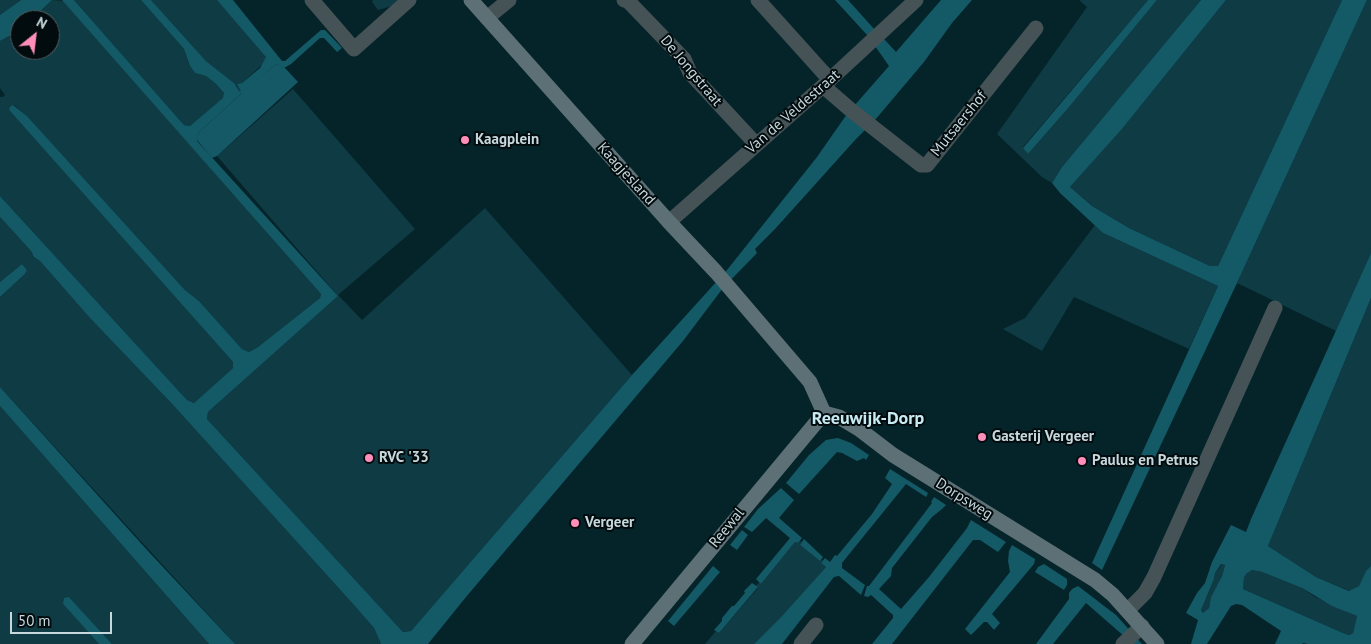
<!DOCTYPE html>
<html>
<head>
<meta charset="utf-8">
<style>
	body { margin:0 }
	#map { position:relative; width:1371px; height:644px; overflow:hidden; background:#04242a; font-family:"PT Sans",sans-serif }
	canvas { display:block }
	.north { position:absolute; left:10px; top:10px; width:50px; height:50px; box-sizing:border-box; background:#020b0e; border:1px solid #515d60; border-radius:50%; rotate:29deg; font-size:14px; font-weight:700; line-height:20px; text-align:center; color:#c7d8dc }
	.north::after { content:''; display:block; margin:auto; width:18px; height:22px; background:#ff8eba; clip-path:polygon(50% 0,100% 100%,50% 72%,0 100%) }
	.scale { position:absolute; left:10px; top:612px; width:102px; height:22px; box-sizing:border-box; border:2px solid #c7d8dc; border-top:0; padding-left:6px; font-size:15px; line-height:18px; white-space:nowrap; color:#c7d8dc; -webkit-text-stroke:4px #020b0e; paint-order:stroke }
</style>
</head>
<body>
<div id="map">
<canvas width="1371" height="644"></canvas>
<div class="north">N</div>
<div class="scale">50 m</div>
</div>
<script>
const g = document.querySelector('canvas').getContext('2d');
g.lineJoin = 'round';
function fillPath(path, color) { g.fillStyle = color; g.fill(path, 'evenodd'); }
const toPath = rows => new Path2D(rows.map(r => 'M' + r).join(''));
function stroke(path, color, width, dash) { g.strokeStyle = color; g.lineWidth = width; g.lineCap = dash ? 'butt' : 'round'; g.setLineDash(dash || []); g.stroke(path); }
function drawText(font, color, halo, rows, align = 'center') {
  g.font = font + ' "PT Sans",sans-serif'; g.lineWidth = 4; g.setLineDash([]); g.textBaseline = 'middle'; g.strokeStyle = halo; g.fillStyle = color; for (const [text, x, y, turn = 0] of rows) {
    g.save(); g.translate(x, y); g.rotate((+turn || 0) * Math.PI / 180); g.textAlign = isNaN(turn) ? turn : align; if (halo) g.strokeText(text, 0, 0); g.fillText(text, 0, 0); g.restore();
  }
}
const green = toPath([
	[0,0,21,0,0,15],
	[52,0,64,1,321,294,320,298,258,347,249,352,242,349,199,301,185,290,27,116,14,105,9,110,233,362,233,368,194,403,187,400,0,196,0,97,3,97,5,95,0,88,0,41,20,30,20,50,50,50,50,20,31,20],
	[74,0,141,0,184,49,190,66,195,73,206,76,216,84,224,93,224,98,190,126,184,125],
	[151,0,217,0,264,52,266,57,264,63,242,83,237,84,241,90,239,91,234,83,206,61],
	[373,0,399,0,392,6,378,10,372,2],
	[1079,0,1148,0,1023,147,1028,154,1070,106,1157,0,1201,0,1062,167,1052,183,1042,177,997,134,1087,7],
	[1226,0,1342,0,1218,266,1210,266,1129,228,1092,206,1070,187,1122,129],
	[1367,0,1371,0,1371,253,1336,331,1237,283],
	[293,89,415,229,338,295,362,320,485,208,632,375,411,631,403,632,207,419,208,412,338,296,217,156],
	[0,217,31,251,34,257,40,261,89,317,174,406,353,604,374,628,381,644,235,644,0,387,0,297,25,274,27,270,22,264,0,282],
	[1095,225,1103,233,1218,286,1189,349,1074,297,1042,351,1003,329,1025,318],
	[1371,298,1371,566,1366,572,1359,586,1350,591,1316,577,1268,546],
	[0,406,209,644,112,644,69,597,63,604,99,644,0,644],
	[800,541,802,542,800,545,820,561,821,559,823,561,821,563,826,567,781,617,754,644,705,644,716,631,719,633,758,588,756,586,759,582,761,584,795,542,798,543],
	[1222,564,1225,565,1222,576,1211,597,1209,608,1203,613,1201,610,1214,579,1215,573],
	[1252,570,1262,572,1302,588,1315,597,1357,616,1353,633,1349,635,1343,633,1243,589,1244,578,1246,574]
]);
const forest = toPath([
	[276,64,285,68,298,82,217,156,212,158,197,140,199,132,241,94,239,91,241,90,242,92]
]);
const water = toPath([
	[21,0,52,0,31,20,20,20,20,30,0,41,0,15],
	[62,0,74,0,184,125,190,126,223,98,224,93,216,84,206,76,195,73,190,66,184,49,141,0,151,0,206,61,234,83,241,94,199,132,197,141,338,296,208,412,207,419,403,632,411,631,632,375,727,270,817,157,847,114,889,66,875,46,884,39,896,52,941,0,972,0,952,23,924,62,875,120,856,139,775,229,755,249,757,253,723,288,683,341,466,597,428,644,381,644,374,628,353,604,174,406,89,317,40,261,34,257,31,251,0,217,0,196,187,400,194,403,233,368,233,362,9,110,10,107,13,105,27,116,185,290,199,301,242,349,249,352,258,347,320,298,321,294],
	[217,0,233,0,282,61,285,61,321,30,325,30,342,48,337,52,324,38,320,38,291,64,284,68,276,64,242,93,237,84,242,83,260,68,266,57],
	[835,0,848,0,875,30,868,36],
	[1148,0,1157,0,1070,106,1028,154,1023,148],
	[1201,0,1226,0,1122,129,1070,187,1092,206,1129,228,1210,266,1218,266,1342,0,1367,0,1237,283,1102,570,1092,563,1218,286,1103,233,1060,193,1052,183,1062,167],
	[1371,253,1371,298,1268,546,1316,577,1349,591,1359,586,1366,571,1371,566,1371,644,1308,644,1303,643,1302,644,1275,644,1281,631,1242,605,1236,604,1231,606,1207,644,1191,644,1198,620,1186,613,1197,593,1205,583,1212,562,1231,525,1246,532,1251,519],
	[1221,564,1225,565,1222,576,1211,597,1209,608,1203,613,1201,610,1214,579,1215,573],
	[1252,570,1262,572,1302,588,1332,606,1357,616,1353,633,1349,635,1343,633,1243,589,1244,578,1246,574],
	[22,264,27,270,25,274,0,297,0,282],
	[0,387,148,551,235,644,209,644,0,406],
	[838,438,851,443,869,455,866,460,864,458,857,461,842,453,837,452,799,494,786,483,809,455,826,440],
	[890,469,928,493,926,497,906,484,842,563,842,568,865,585,861,595,839,576,834,577,782,644,754,644,781,617,826,567,821,563,825,558,830,562,835,555,837,556,872,514,892,484,885,478],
	[781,488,794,500,779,518,802,538,798,543,795,542,761,584,756,579,790,538,766,518,752,532,744,527,758,509],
	[934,497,946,505,942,509,932,517,892,568,891,576,879,589,901,609,929,577,967,528,971,520,1006,542,998,552,980,540,973,540,892,644,872,644,893,618,893,615,871,595,868,597,864,596,867,586,869,586,932,503,931,502],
	[742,530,748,535,737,550,730,545],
	[804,539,823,557,820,561,800,545],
	[1012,545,1035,559,1034,564,992,614,1000,623,994,630,987,622,984,622,971,635,965,629,1010,572,1008,561,1009,551],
	[1044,564,1067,579,1067,585,1064,590,1035,572,1038,567],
	[713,566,720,572,674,626,668,621],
	[752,583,758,587,719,633,714,630,722,621,722,618,732,606,734,606,745,593,744,591],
	[1078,586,1116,615,1142,644,1133,644,1086,603,1053,644,1036,644,1069,599,1069,593,1072,589],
	[69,597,112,644,99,644,63,604,64,598]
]);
const street = toPath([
	[312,0,354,49,409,0],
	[624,0,628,1,684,59,690,73,756,144],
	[758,0,830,80],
	[487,18,509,0],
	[823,86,852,111,921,165,927,165,1036,28],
	[669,222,823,86,916,0],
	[1128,610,1145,593,1154,577,1275,308],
	[801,644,816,625],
	[1123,644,1142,626]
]);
const secondary = toPath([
	[471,0,669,222,716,272,810,382,824,413,839,417,859,429,893,455,1095,580,1113,595,1157,644],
	[632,644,824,413]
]);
const markers = [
	[465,140,5,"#ff8eba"],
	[982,437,5,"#ff8eba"],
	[369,458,5,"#ff8eba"],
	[1082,461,5,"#ff8eba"],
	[575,523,5,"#ff8eba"]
];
const streetNames = [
	["De Jongstraat",691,71,50],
	["Van de Veldestraat",793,112,-41],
	["Mutsaershof",959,124,-51],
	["Kaagjesland",626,174,48],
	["Dorpsweg",964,499,32],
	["Reewal",727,528,-51]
];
const poiNames = [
	["Kaagplein",475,140],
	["Gasterij Vergeer",992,437],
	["RVC '33",379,458],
	["Paulus en Petrus",1092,461],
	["Vergeer",585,523]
];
const quarterNames = [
	["Reeuwijk-Dorp",868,419]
];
fillPath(green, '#0f3b44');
fillPath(forest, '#155966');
fillPath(water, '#145966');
stroke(street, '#465356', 15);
stroke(secondary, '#5c7075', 15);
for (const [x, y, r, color] of markers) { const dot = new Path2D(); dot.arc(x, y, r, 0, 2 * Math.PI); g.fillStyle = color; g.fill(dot); stroke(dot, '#020b0e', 2); }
drawText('15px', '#c7d8dc', '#020b0e', streetNames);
drawText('bold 15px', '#c7d8dc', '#020b0e', poiNames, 'left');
drawText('bold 18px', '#c8ebf3', '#020b0e', quarterNames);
</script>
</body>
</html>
